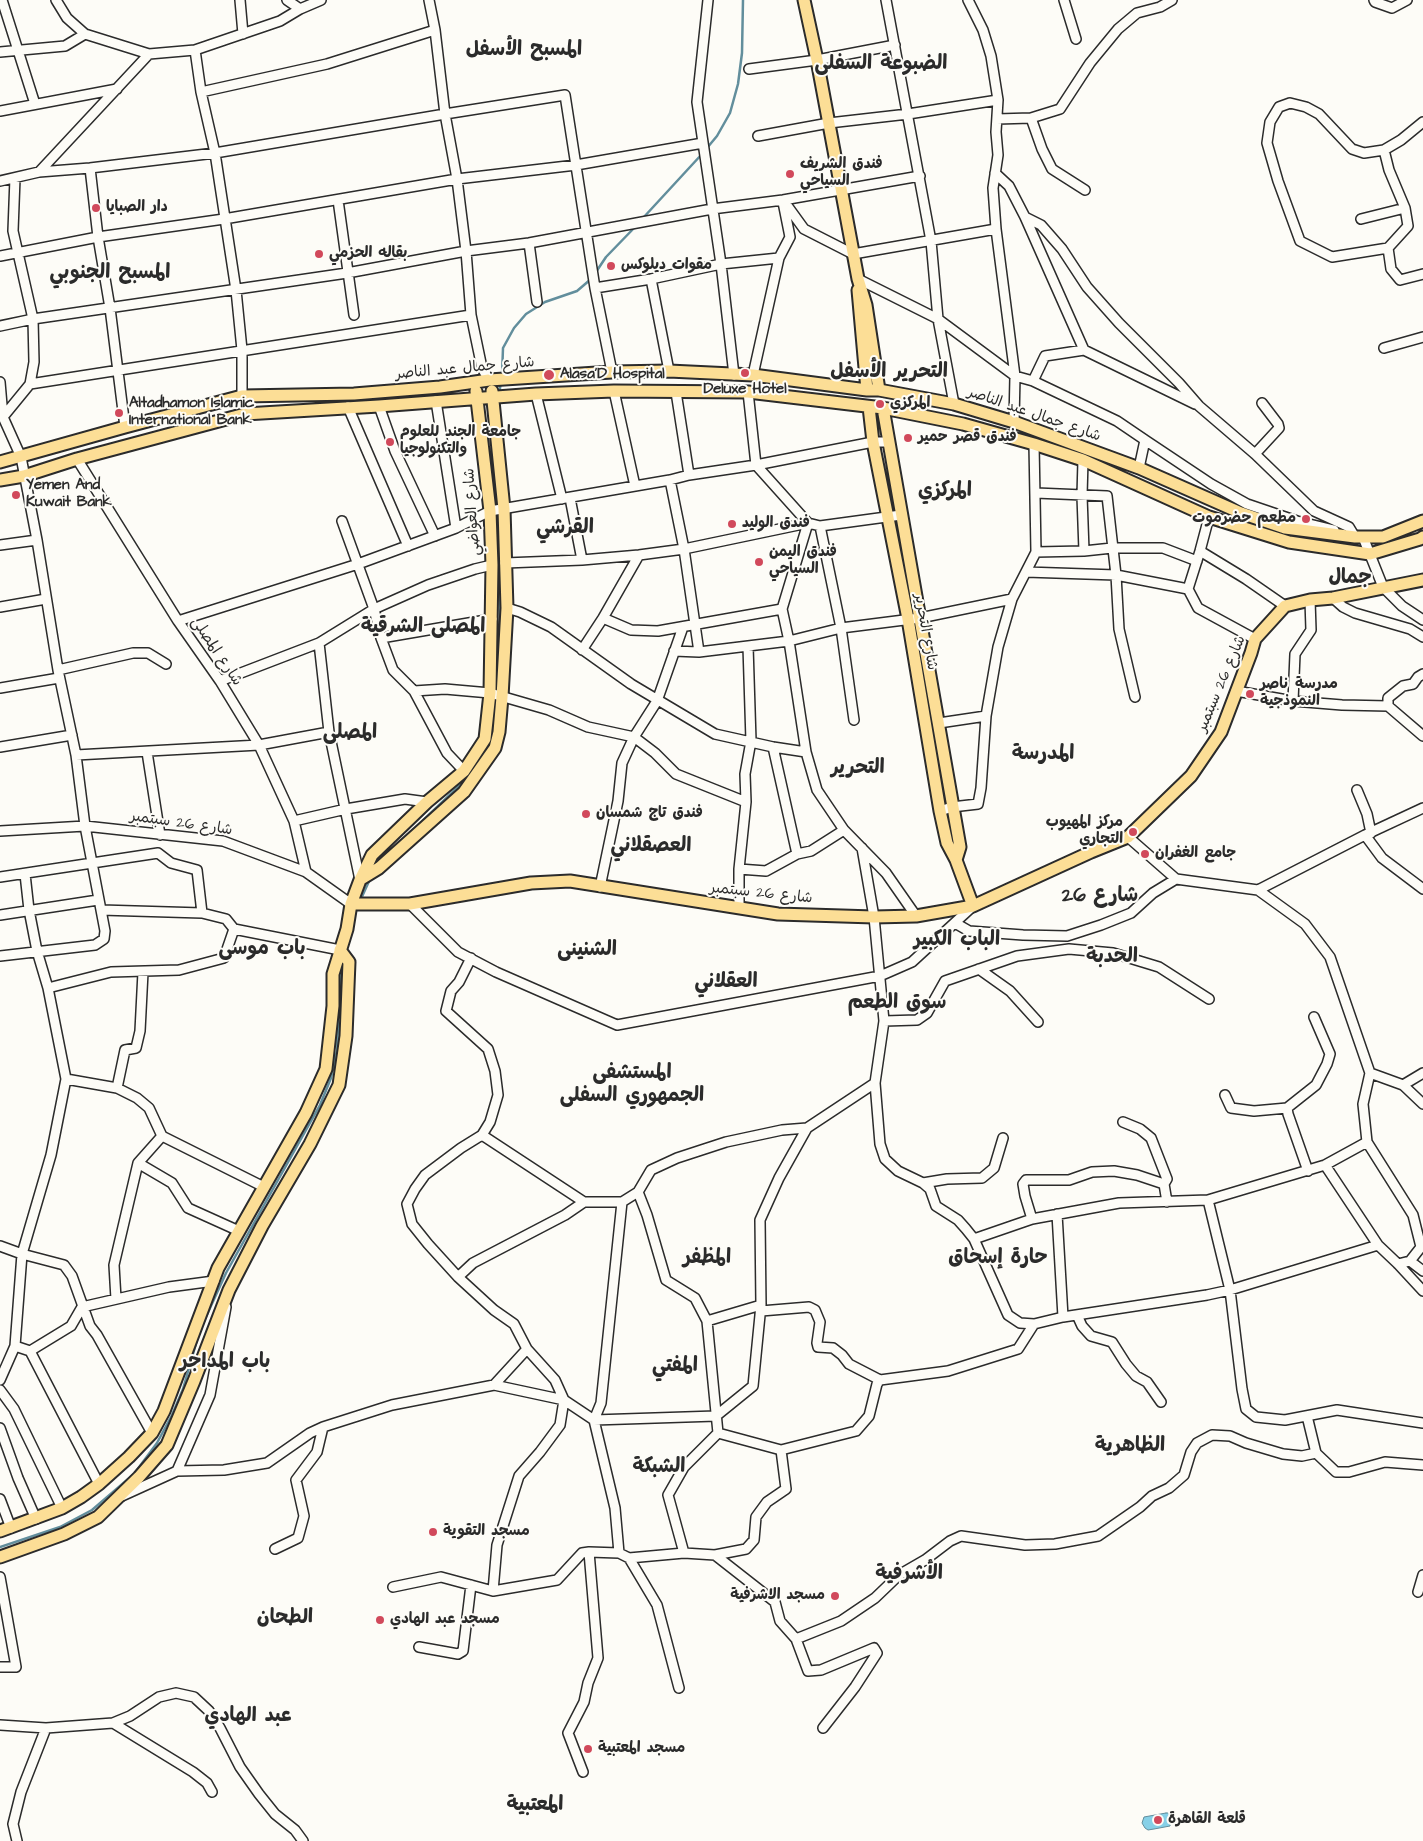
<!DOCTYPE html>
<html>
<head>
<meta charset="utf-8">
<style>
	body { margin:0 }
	canvas { display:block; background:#fdfcf7 }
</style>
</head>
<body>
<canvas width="1423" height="1841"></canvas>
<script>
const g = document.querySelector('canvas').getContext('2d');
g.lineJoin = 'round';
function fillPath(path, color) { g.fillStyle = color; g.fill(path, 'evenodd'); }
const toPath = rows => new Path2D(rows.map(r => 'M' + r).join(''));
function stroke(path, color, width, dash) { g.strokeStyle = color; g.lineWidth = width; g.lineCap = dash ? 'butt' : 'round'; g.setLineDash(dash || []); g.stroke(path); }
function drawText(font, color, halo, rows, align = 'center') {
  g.font = font + ' "Architects Daughter","Playpen Sans Arabic",sans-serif'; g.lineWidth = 4; g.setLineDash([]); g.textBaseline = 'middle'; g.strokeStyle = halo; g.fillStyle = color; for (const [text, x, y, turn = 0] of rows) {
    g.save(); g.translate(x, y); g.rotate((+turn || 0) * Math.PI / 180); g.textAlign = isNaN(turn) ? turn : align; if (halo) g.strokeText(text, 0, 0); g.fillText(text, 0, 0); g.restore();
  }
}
const water = toPath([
	[1166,1813,1170,1813,1171,1815,1170,1826,1154,1829,1148,1830,1145,1828,1142,1823,1144,1817,1166,1813]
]);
const stream = toPath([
	[707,148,717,136,730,113,738,84,742,53,743,0],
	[643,218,702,154],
	[596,272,606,257,636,226],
	[502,376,503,348,514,328,526,314,545,302,577,291,591,279],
	[499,394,501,382],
	[499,531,500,638],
	[483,756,491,739,494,721],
	[411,832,460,785,480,760],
	[360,901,370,879],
	[205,1319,226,1273,320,1105,331,1078,337,1050,340,981,344,962],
	[0,1547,60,1527,92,1510,134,1474,157,1443,172,1415,183,1389,197,1340]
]);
const minor = toPath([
	[2,0,35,104],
	[56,0,67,18,85,34,149,54,195,50,280,21,300,9,321,0],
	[240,0,243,34],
	[287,0,300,9],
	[429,0,435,30,445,114,457,179,466,251,471,315,482,368,489,380],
	[708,0,697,102,721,264,734,375],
	[886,0,931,241,938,319,954,404],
	[968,0,983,30,991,56,998,100,996,132,998,155,993,188,996,229,1015,376,1014,422],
	[1064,0,1076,39],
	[1374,0,1375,2,1392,8,1407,0],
	[195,50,201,92,215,153,236,290,242,350,242,396],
	[0,52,65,46,85,34],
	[749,69,817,60,895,45],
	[201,92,327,64,435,30],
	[0,111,117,89],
	[1031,118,1042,149,1052,169,1085,190],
	[997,119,1031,118,1060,109,1090,63,1118,29,1137,13,1160,7,1172,0],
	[758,136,829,123,908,114,998,100],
	[1384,150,1389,170,1405,208,1408,226,1388,248,1332,257,1300,241,1278,181,1267,143,1270,122,1279,107,1290,103,1306,107,1319,114,1352,149,1364,153,1384,150,1401,140,1423,122],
	[90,168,98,237,110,308,125,427],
	[39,172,90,168,215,153,445,114,565,95,595,288,612,372],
	[995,173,1009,186,1025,217,1041,225,1062,249,1087,287,1119,323,1179,383,1199,406,1255,454,1314,511,1349,527,1355,537],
	[0,181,39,172,149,54],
	[338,200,354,315],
	[783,200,804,229,853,254,996,229],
	[1025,217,1084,350],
	[1361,219,1405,208],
	[529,243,537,302],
	[1388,248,1391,269,1400,280,1423,274],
	[0,256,98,237,224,219,457,179,576,165,703,143],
	[651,279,669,371],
	[858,279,938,319,1015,376,1033,381,1117,421,1145,440,1139,468],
	[595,288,651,279,721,264,779,258],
	[0,326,33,319,347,273,466,251,529,243,712,209,783,200,920,176],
	[1384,348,1423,337],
	[753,375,779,258,790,237,783,202],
	[1033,381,1045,356,1084,350,1195,404],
	[0,382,3,417,21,457,37,540,58,670,76,755,85,826,105,931,104,939,95,945,0,956],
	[30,384,471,315],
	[614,391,635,486],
	[676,392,689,475],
	[748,392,756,465,808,523,782,609,789,641,806,752,817,790,844,830,886,873,916,916],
	[536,394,562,499],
	[436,401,456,528],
	[379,406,395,451,435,536],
	[348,407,408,546],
	[3,417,30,384,34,362,33,319,13,231,15,178],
	[1145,440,1211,484,1247,504,1297,521,1334,530],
	[1255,454,1279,428,1278,424,1262,403],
	[77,459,178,621,220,681,259,745,294,821,306,872],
	[1083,460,1082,496,1084,551],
	[670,480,684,549,699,652],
	[1036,493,1107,496,1116,575,1119,629,1135,697],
	[570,498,582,560],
	[1209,517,1200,551,1188,589,1198,608,1255,639],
	[342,521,374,609,381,638,393,670,414,691,447,753,464,771],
	[820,526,841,628,854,720],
	[1363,537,1383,587,1402,606,1423,620],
	[0,545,37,540],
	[1200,551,1246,579,1285,606],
	[1036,552,1084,551,1112,548,1163,548,1197,561],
	[505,563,582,560,639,555,684,549,808,523,820,526,901,515],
	[1026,572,1116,575,1188,589],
	[1333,598,1343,607,1355,613,1410,629,1423,637],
	[0,607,46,599],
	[507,608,520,612,551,627,631,684,715,734,773,747,806,752],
	[603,618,631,630,658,631,782,609],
	[178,621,358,564,456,528,490,511,670,480,689,475,756,465,873,442,888,442],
	[381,638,492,619],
	[319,643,329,732,360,880],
	[582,650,603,618,639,555],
	[674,651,699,652,789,641,841,628,920,618,1012,599],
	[58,670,133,653,148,653,166,664],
	[220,681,319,643,374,609,428,585,475,569,492,565],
	[0,688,59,678],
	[414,691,445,689,490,693,549,710,588,727,634,737,655,753,676,774,746,802],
	[1236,691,1293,701,1342,705,1388,706,1423,736],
	[1293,701,1295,654,1311,630,1310,600],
	[1388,706,1388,698,1403,686,1413,684,1418,677,1423,674],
	[939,723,986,716],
	[0,747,72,735],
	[773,747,797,854],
	[147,752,160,835],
	[76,755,259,745,329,732],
	[1357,790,1367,814,1371,833],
	[940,811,952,807,978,804,981,788,986,716,998,647,1012,599,1036,552,1034,444],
	[294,821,346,809,405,799,427,802],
	[0,831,85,826,223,841,306,872,351,904],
	[1365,835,1382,858,1423,889],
	[1128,837,1176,879,1258,890,1305,924,1330,957,1370,1073,1363,1104,1367,1142,1413,1215,1421,1247,1410,1261,1398,1264],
	[739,869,766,871,797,854,811,851,844,830],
	[0,877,158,853,171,863,197,870,202,913],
	[600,887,618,801,622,763,634,737,657,701,683,627],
	[1258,890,1365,835,1423,808],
	[410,904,458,952,496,972,617,1025,880,976,912,962,973,906],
	[739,908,739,869,746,802,745,774,751,741,748,646],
	[101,910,202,913,226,919,234,929,340,950],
	[0,915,98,900],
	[955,923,969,931,1023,935,1067,936,1101,925,1131,913,1153,893,1176,879],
	[471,958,459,982,451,991,446,1011,488,1049,495,1071,498,1095,490,1122,482,1135,461,1148,425,1175,415,1189,407,1204,412,1224,428,1244,458,1277,494,1310,514,1324,527,1349],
	[979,969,1010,991,1038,1022],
	[48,988,111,972,179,970,224,958,234,929],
	[884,1021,917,1020,927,1013,945,981,1017,956,1069,949,1113,953,1159,967,1209,999],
	[1370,1073,1403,1085,1423,1073],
	[66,1079,117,1088,137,1098,149,1108,162,1136,264,1187],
	[875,1083,880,1144,885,1159,898,1171,923,1183,930,1189,936,1206,958,1220,966,1229,974,1239,1008,1315,1020,1323,1034,1324],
	[1403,1085,1423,1104],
	[117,1088,125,1050,136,1048,140,1031,143,972],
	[1225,1095,1231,1108,1254,1111,1287,1108],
	[1123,1122,1140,1129,1151,1138,1167,1179,1164,1184],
	[482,1135,584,1202],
	[138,1163,172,1183,188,1208,239,1231],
	[1325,1165,1378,1245,1398,1264,1423,1291],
	[1308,1171,1288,1114,1287,1108,1316,1085,1327,1064,1330,1054,1314,1017],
	[923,1183,947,1179,982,1178,994,1168,1003,1138],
	[638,1192,647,1215,666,1280,695,1298,707,1321,718,1433,684,1467,668,1495,684,1553],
	[1208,1200,1230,1290,1242,1389,1246,1409,1256,1417,1285,1420,1337,1410,1423,1423],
	[1057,1214,1063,1317],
	[1032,1219,1025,1196,1023,1184,1026,1180,1069,1180,1092,1172,1114,1171,1137,1175,1164,1184,1167,1202],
	[974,1239,1032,1219,1119,1203,1208,1200,1325,1165,1367,1142],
	[0,1246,22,1254,64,1265,72,1276,90,1326,97,1335,152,1433],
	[1410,1261,1423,1271],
	[458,1277,473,1263,565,1215,584,1202,622,1202],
	[116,1299,114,1265,138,1163,162,1136],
	[761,1311,809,1307,815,1310,820,1322,817,1343,818,1347,833,1348,842,1355,849,1364,880,1380],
	[1077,1315,1082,1326,1091,1336,1112,1342,1126,1364,1136,1376,1147,1382,1161,1402],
	[707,1321,761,1305],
	[15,1346,30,1351,99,1484],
	[30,1351,71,1326,82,1307,169,1287,214,1281],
	[0,1380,15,1346,22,1254,51,1155,66,1079,48,988,37,951,29,910,25,874],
	[0,1390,14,1409,62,1508],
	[1307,1416,1316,1453,1336,1472,1349,1472,1385,1462,1423,1465],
	[0,1428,18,1478,36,1519],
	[718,1433,781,1450],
	[177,1471,210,1395,226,1307],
	[122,1496,177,1471,224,1470,267,1463,310,1433,323,1427,392,1405,494,1385,564,1400,555,1380,527,1349,494,1385],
	[0,1499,11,1528],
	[275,1549,298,1538,304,1516,296,1480,317,1452,323,1427],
	[619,1553,629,1558,684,1553,715,1555,746,1549,754,1540,756,1517,767,1502,786,1489,781,1450,856,1431,869,1416,877,1384,880,1380,948,1371,1018,1349,1034,1324,1063,1317,1207,1295,1230,1290,1378,1245],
	[715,1555,775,1602,780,1621,796,1639,808,1671,821,1670,874,1648,877,1653,855,1687,823,1728],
	[629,1558,657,1605,679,1688],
	[0,1577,16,1667,0,1667],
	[393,1587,441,1577,493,1591,557,1580,582,1553,589,1552,619,1553,615,1508,594,1420,601,1403,622,1202,638,1192,651,1170,677,1158,726,1142,782,1130,807,1128],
	[493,1591,497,1545,519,1476,540,1452,560,1425,564,1400,594,1420,716,1416,753,1386,761,1305,760,1220,779,1178,807,1128,875,1083,884,1021,874,917,862,848],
	[1418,1592,1423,1575],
	[796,1639,841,1621,875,1598,899,1575,925,1560,950,1541,961,1536,1025,1545,1055,1544,1098,1536,1140,1507,1152,1496,1169,1488,1184,1475,1191,1452,1197,1443,1212,1435,1230,1436,1246,1443,1283,1454,1302,1456,1316,1453],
	[419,1647,458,1654,463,1651,471,1585],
	[113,1723,193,1772,207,1783,212,1792],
	[0,1725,46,1728,113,1723,130,1716,159,1697,176,1693,194,1697,209,1711,220,1728,240,1767,259,1794,275,1814,295,1830,303,1841],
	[583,1772,568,1733,584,1702,588,1683,598,1658,589,1552],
	[17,1841,13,1824,21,1792,46,1728]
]);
const major = toPath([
	[804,0,817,60,858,279,866,305,879,390],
	[858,290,867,390],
	[869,407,873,442,908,619,940,811,947,843,956,860,973,906],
	[883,408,960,847,956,860],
	[0,462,125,427,242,396,354,394,440,387,489,380,612,372,669,371,753,375,867,390,879,390,954,404,1014,422,1139,468,1241,513,1285,528,1355,537,1383,537,1423,521],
	[0,480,24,476,77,459,245,414,379,406,536,394,614,391,748,392,883,408,963,424,1034,444,1083,460,1209,517,1289,542,1370,554,1420,539,1423,537],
	[361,879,379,868,464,792,495,748,499,732,502,697,507,608,504,509,492,391],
	[351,904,410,904,531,883,570,881,778,914,874,917,916,916,973,906,1091,852,1128,837,1191,776,1221,732,1251,653,1255,639,1285,606,1310,600,1333,598,1423,580],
	[0,1531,62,1508,81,1497,99,1484,129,1457,152,1433,164,1411,218,1268,306,1113,326,1069,333,1006,333,974,347,929,351,904,360,880,372,855,427,802,464,771,485,739,490,693,492,565,490,511,476,391],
	[0,1557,64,1534,98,1517,139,1477,167,1445,194,1381,229,1290,262,1226,310,1144,339,1085,346,1036,349,962,340,950]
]);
const markers = [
	[790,174,5,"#d1495b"],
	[96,208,5,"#d1495b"],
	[319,254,5,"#d1495b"],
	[611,266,5,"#d1495b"],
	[745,373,5,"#d1495b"],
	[549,375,6,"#d1495b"],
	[880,404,5,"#d1495b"],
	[119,413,5,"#d1495b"],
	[908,438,5,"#d1495b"],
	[390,442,5,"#d1495b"],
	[16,495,5,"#d1495b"],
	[1306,519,5,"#d1495b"],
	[732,524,5,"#d1495b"],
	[759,562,5,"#d1495b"],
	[1250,694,5,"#d1495b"],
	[586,814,5,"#d1495b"],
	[1133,832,5,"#d1495b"],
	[1145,854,5,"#d1495b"],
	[433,1532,5,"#d1495b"],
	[835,1596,5,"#d1495b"],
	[380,1620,5,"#d1495b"],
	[588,1749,5,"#d1495b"],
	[1158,1820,5,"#d1495b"]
];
const poiNames = [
	["فندق الشريف",800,165],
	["السياحي",800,182],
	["دار الصبايا",106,208],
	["بقاله الحزمي",329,254],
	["مقوات ديلوكس",621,266],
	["Alasa'D Hospital",560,375],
	["Deluxe Hotel",745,390,"center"],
	["Altadhamon Islamic",129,404],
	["International Bank",129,421],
	["المركزي",890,404],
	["جامعة الجند للعلوم",400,433],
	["والتكنولوجيا",400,450],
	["فندق قصر حمير",918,438],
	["Yemen And",26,486],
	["Kuwait Bank",26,503],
	["مطعم حضرموت",1296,519,"right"],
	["فندق الوليد",742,524],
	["فندق اليمن",769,553],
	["السياحي",769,570],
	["مدرسة ناصر",1260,685],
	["النموذجية",1260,702],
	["فندق تاج شمسان",596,814],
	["مركز المهيوب",1123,823,"right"],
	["التجاري",1123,840,"right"],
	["جامع الغفران",1155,854],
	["مسجد التقوية",443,1532],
	["مسجد الاشرفية",825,1596,"right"],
	["مسجد عبد الهادي",390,1620],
	["مسجد المعتبية",598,1749],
	["قلعة القاهرة",1168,1820]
];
const streetNames = [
	["شارع جمال عبد الناصر",465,369,-5],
	["شارع جمال عبد الناصر",1034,415,19],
	["شارع العواضي",473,512,-94],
	["شارع التحرير",925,632,80],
	["شارع المصلى",216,652,56],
	["شارع 26 سبتمبر",1222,684,-67],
	["شارع 26 سبتمبر",181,824,8],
	["شارع 26 سبتمبر",761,894,6]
];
const districtNames = [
	["المسبح الأسفل",524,51],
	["الضبوعة السفلى",881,65],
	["المسبح الجنوبي",110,274],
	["التحرير الأسفل",889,373],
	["المركزي",945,492],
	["القرشي",565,529],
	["جمال",1350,579],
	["المصلى الشرقية",423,628],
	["المصلى",350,734],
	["المدرسة",1043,755],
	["التحرير",858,769],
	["العصقلاني",651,847],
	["شارع 26",1100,897],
	["الباب الكبير",957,941],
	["باب موسى",262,950],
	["الشنينى",587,951],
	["الحدبة",1112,958],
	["العقلاني",726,983],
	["سوق الطعم",897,1004],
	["المستشفى",632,1074],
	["الجمهوري السفلى",632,1097],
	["المظفر",707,1259],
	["حارة إسحاق",998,1259],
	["باب المداجر",225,1363],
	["المفتي",675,1367],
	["الظاهرية",1130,1447],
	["الشبكة",659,1468],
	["الأشرفية",909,1575],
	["الطحان",285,1619],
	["عبد الهادي",248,1717],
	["المعتبية",535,1806]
];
fillPath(water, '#86d0e7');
stroke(water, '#628e9c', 1);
stroke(stream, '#628e9c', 2.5);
stroke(minor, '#2b2b2b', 12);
stroke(major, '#2b2b2b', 15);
stroke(minor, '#fdfcf7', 9);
stroke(major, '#fcde96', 11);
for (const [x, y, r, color] of markers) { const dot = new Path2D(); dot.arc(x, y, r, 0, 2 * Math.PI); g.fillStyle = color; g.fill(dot); stroke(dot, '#fdfcf7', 2); }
drawText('bold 15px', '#2b2b2b', '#fdfcf7', poiNames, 'left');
drawText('15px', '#2b2b2b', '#fdfcf7', streetNames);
drawText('bold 20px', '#2b2b2b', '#fdfcf7', districtNames);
</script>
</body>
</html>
